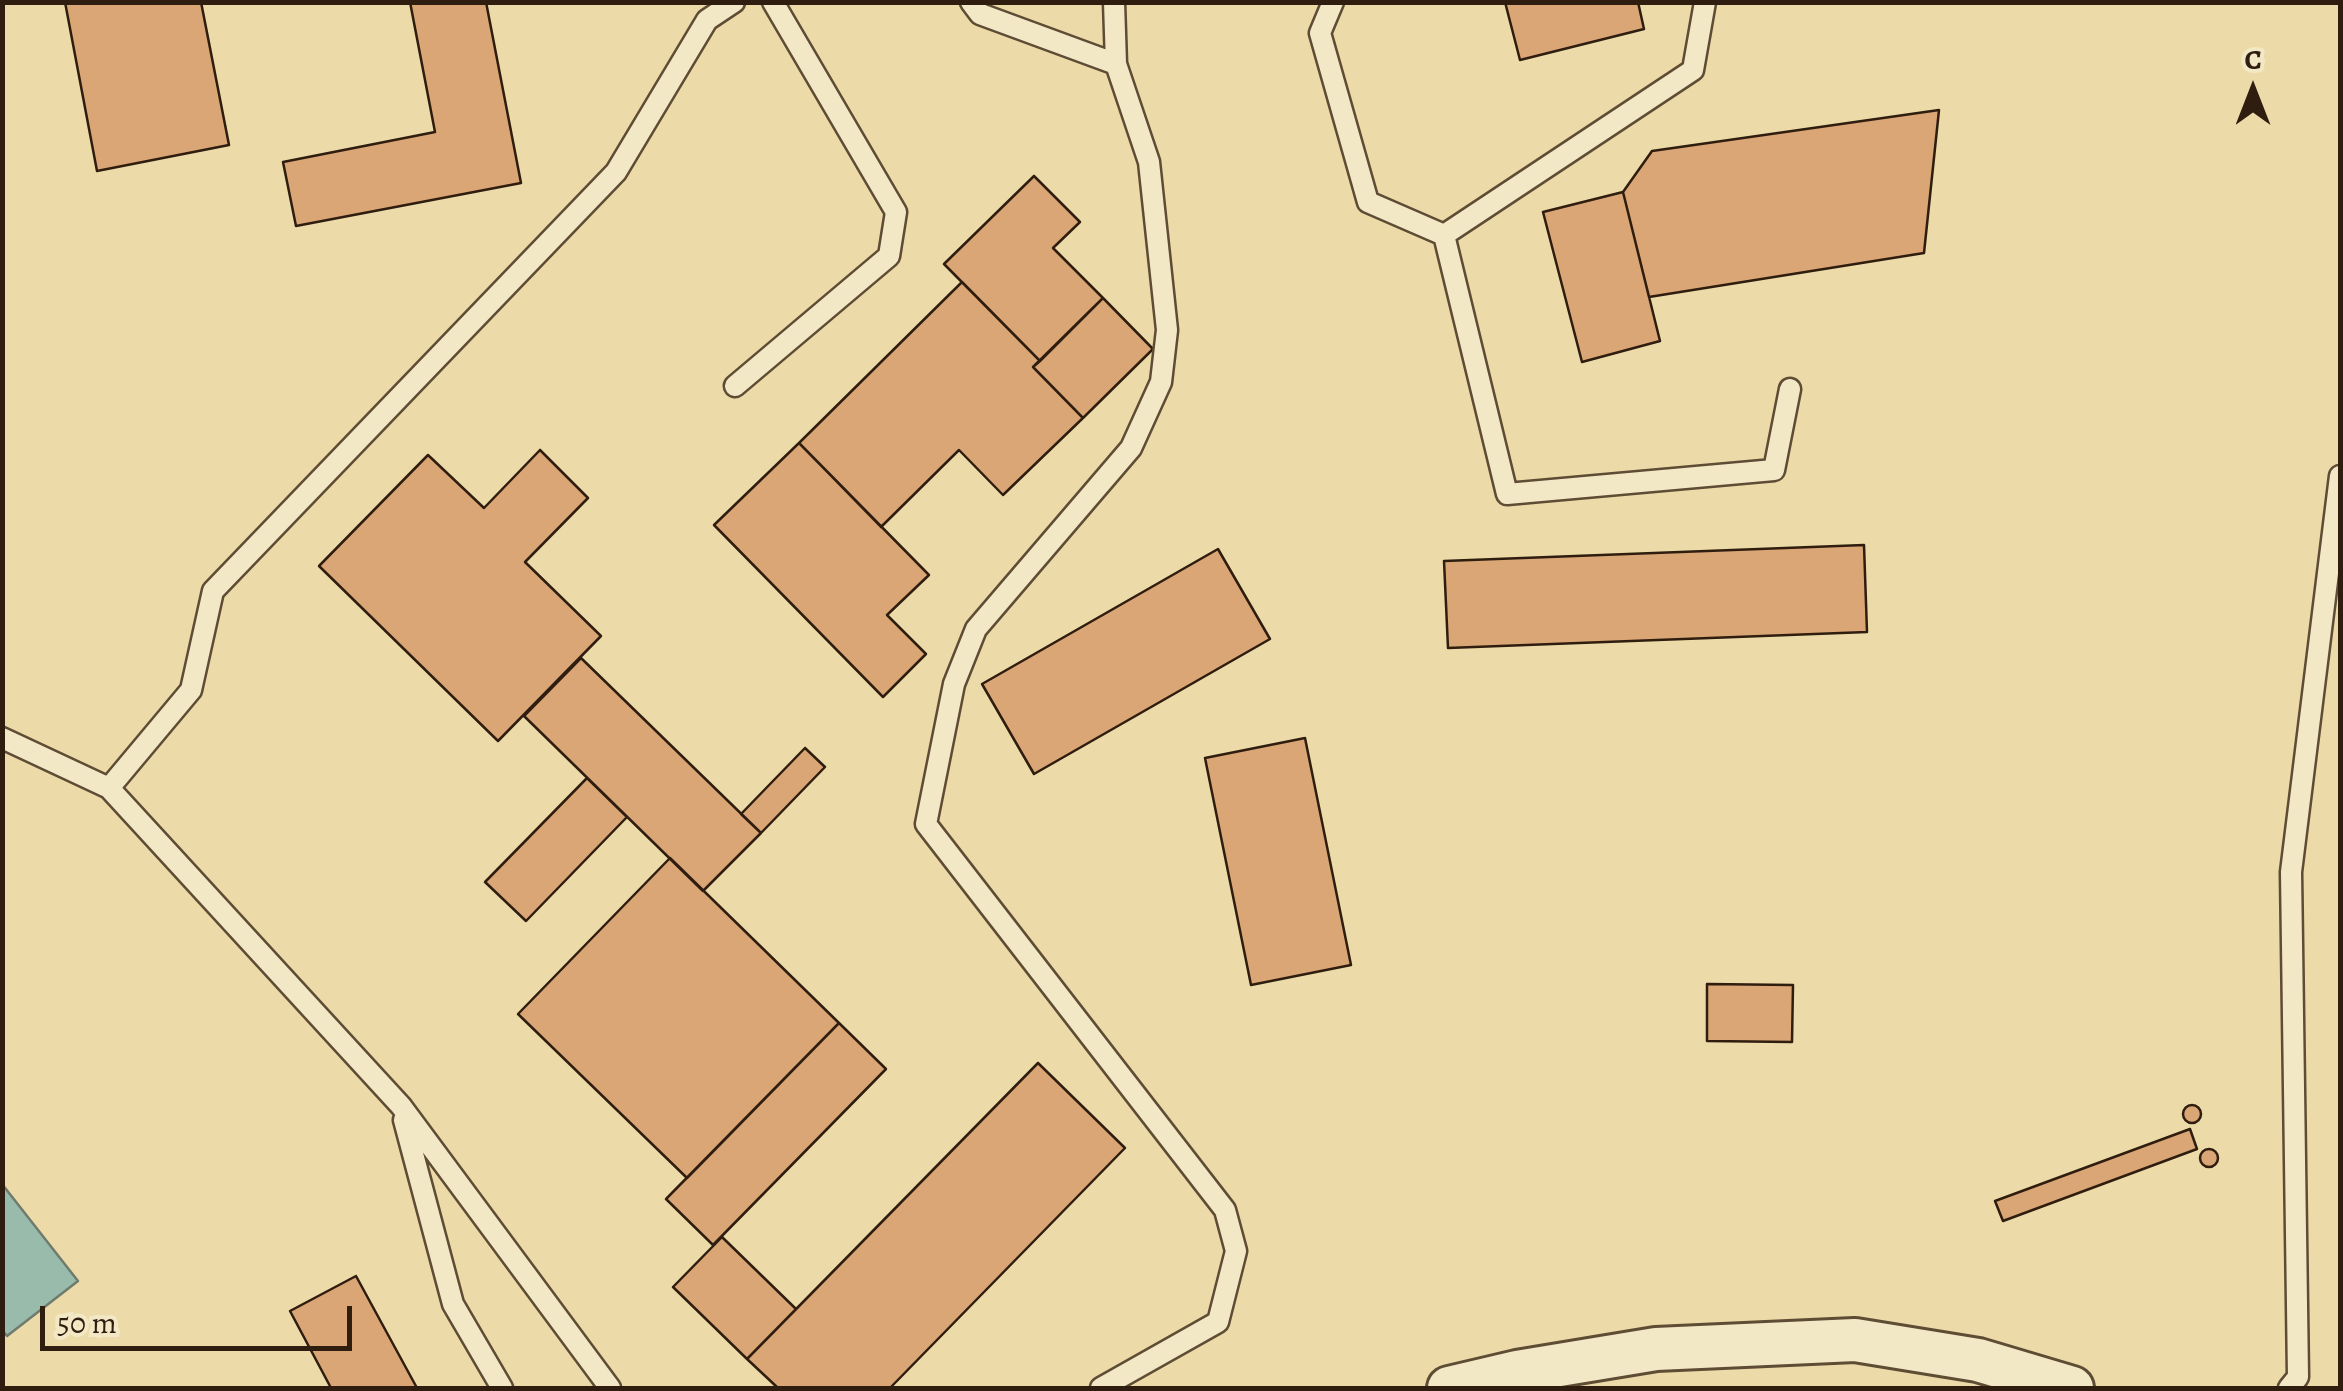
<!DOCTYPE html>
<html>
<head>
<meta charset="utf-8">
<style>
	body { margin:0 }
	#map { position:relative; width:2343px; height:1391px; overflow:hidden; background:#ecdba8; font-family:Alegreya,serif }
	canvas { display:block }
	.frame { position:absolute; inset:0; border:5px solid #2f1d0f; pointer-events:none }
	.north { position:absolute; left:2203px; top:40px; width:100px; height:100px; -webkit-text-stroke:8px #f3e8c6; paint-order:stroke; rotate:0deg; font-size:28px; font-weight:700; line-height:40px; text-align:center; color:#2f1d0f }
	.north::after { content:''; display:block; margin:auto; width:35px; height:45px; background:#2f1d0f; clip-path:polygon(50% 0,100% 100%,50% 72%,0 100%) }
	.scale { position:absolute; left:40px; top:1306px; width:312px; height:45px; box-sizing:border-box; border:5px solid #2f1d0f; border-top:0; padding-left:12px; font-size:30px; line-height:35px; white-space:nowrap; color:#2f1d0f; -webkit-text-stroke:8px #f3e8c6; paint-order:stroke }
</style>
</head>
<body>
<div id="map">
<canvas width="2343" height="1391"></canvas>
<div class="frame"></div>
<div class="north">С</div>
<div class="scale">50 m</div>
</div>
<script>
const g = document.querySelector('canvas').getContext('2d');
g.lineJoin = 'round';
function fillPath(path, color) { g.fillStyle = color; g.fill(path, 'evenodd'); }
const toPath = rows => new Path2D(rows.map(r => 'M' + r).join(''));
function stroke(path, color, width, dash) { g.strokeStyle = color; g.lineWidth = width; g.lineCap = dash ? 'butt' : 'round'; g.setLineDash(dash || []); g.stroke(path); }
const water = toPath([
	[2,1184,78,1281,7,1336,2,1330,2,1184]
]);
const building = toPath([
	[65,2,201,2,229,145,97,171,65,2],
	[410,2,486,2,521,183,296,226,283,162,435,132,410,2],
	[1505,2,1638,2,1644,29,1520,60,1505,2],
	[1939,110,1924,253,1649,297,1623,192,1652,151,1939,110],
	[1034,176,1080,222,1053,248,1103,298,1040,361,944,264,1034,176],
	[1623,192,1660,341,1582,362,1543,212,1623,192],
	[962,282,1040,361,1033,367,1083,418,1003,495,959,450,881,527,799,443,962,282],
	[1103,298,1153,349,1083,418,1033,367,1103,298],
	[799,443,929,575,887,615,926,654,883,697,714,525,799,443],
	[540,450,588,498,525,562,601,636,498,741,319,566,428,455,484,508,540,450],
	[1864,545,1867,632,1448,648,1444,561,1864,545],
	[1218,549,1270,639,1034,774,982,684,1218,549],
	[581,658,761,833,703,891,524,716,581,658],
	[1305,738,1351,965,1251,985,1205,758,1305,738],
	[805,748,825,767,761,833,741,814,805,748],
	[587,778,627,817,526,921,485,882,587,778],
	[670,858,839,1023,687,1178,518,1014,670,858],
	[1707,984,1793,985,1792,1042,1707,1041,1707,984],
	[839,1023,886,1069,713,1245,666,1199,839,1023],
	[1038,1063,1125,1148,890,1388,778,1388,747,1359,1038,1063],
	'2183 1114a9 9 0 1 1 18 0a9 9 0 1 1-18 0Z',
	[2190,1129,2197,1149,2003,1221,1995,1201,2190,1129],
	'2200 1158a9 9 0 1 1 18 0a9 9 0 1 1-18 0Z',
	[722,1237,796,1309,747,1359,673,1287,722,1237],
	[356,1276,417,1388,331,1388,290,1311,356,1276]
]);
const lane = toPath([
	[971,2,980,14,1116,64],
	[1333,2,1320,33,1368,202,1444,235],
	[1705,2,1693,70,1444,235,1507,494,1774,470,1790,389],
	[735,386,889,256,896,212,773,2],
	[2,738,109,788,401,1106,610,1388],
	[109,788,191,690,213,591,616,172,707,20,734,2],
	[404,1120,453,1304,502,1388],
	[1101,1388,1218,1322,1236,1251,1225,1210,926,824,954,684,976,629,1131,448,1161,382,1167,330,1149,162,1116,64,1114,2],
	[2289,1388,2298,1377,2291,872,2340,476]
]);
const street = toPath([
	[1449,1388,1517,1372,1656,1349,1855,1340,1978,1360,2072,1388]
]);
fillPath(water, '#99bbac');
stroke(water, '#6f7c6d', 2.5);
fillPath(building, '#daa675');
stroke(building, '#2f1d0f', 2.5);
stroke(lane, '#5e4c35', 25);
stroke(street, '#5e4c35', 48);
stroke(lane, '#f3e8c6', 20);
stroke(street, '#f3e8c6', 42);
</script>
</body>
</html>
